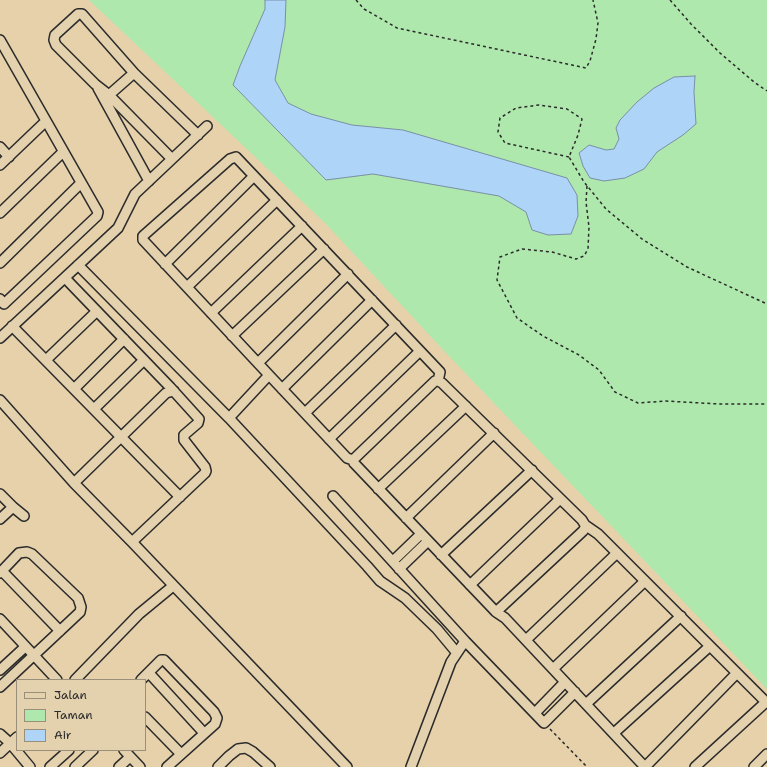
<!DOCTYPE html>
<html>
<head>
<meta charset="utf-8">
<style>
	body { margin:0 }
	#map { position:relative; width:767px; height:767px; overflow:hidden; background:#e6d1aa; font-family:"Shantell Sans",sans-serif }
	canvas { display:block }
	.legend { position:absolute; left:16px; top:679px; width:130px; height:72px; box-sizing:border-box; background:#e4d2af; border:1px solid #9a8f7a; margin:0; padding:5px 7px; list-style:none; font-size:12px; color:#2b2b2b }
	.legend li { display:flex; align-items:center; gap:8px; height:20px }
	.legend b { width:20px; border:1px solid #9a8f7a }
</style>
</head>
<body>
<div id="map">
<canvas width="767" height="767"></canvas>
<ul class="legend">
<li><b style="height:5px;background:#e4d2af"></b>Jalan</li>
<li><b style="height:11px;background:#aee8ad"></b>Taman</li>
<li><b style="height:11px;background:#aed4f8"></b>Air</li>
</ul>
</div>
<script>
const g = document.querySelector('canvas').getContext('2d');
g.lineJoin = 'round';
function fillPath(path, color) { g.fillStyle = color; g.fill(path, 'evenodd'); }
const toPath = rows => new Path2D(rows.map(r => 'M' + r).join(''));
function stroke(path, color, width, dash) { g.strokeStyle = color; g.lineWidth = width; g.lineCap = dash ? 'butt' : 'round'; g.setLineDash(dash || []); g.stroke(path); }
const green = toPath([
	[89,0,767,0,767,689,447,354,325,223]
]);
const water = toPath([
	[265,0,286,0,285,27,275,80,288,103,311,114,352,125,403,130,567,178,577,195,578,216,571,234,548,235,532,230,526,212,499,196,373,174,326,180,233,85,240,66,265,9,265,0],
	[695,76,694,92,696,124,683,135,657,152,644,169,625,178,604,181,590,178,583,166,579,153,589,145,606,150,614,149,619,139,616,128,620,120,637,102,654,88,674,77,695,76]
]);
const path = toPath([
	[356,0,364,9,397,28,586,68,590,61,596,39,598,23,593,0],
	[670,0,691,24,720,53,754,82,767,91],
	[569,157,505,143,498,132,500,118,516,108,539,105,567,109,582,119,578,135,569,157,584,182,606,209,642,239,687,267,767,304],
	[587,186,586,202,589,227,588,249,584,256,576,259,552,252,522,249,500,257,497,280,517,318,543,336,579,355,599,370,615,392,638,403,666,401,719,404,767,404],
	[550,729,587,767]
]);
const street = toPath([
	[0,40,98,212,97,216,4,304,0,299],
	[98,88,149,181],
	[109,95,134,73],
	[0,147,9,157],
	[172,159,109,95,95,84,56,45,54,40,55,35,78,14,82,14,134,73,198,135],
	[0,165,46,121],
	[0,213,63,152],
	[0,263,81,183],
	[165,264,254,176],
	[78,265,229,418,269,375,143,240,143,236,230,159,236,157,440,372,438,381],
	[65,278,170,387,199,419,198,423,184,435,184,440,205,467,206,471,205,473,132,542],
	[187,287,277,200],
	[211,313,302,226],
	[12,326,180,497],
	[232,336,324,249],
	[0,338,118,228,135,194,207,126],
	[46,360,97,311],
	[258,363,348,274],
	[269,375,347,458,353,460],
	[435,381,438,381,442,383,582,520,585,525,585,528,583,531,496,612,354,463,353,460,355,458,435,381],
	[74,389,124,339],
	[282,389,372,300],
	[0,400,74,483,132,542,347,767],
	[94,409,144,360],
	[305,413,396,325],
	[229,418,367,566,380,581,405,598,437,629,457,653],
	[329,439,420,351],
	[74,483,166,393,174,391],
	[378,489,466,406],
	[0,494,13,507],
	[333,496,465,641,451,662,411,767],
	[406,518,494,433],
	[0,519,13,507,24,516],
	[585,525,598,534,767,703],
	[441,555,532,470],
	[393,561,421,534],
	[399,569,428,541],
	[2,571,60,631],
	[0,573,19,553,27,552,32,554,78,598,81,607,80,612,0,687],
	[470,585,560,499],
	[496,612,505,618,645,767],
	[0,619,57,680],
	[526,640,617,553],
	[465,641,544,723,575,692],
	[553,669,645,581],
	[0,670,25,647],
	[149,673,204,733],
	[75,680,139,614,173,586],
	[141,680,161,660,164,660,214,712,217,718,215,724,167,767],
	[586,704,681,616],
	[535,713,565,682],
	[145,717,181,754],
	[614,733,710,646],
	[0,734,10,743,30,767],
	[124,750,140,767],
	[0,753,17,737],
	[50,767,69,750],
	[75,767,93,750],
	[119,767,130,757],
	[218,767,229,756,238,749,246,748,253,752,270,767],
	[645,767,737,673],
	[695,767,766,702],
	[754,767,767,754]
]);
fillPath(green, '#aee8ad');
fillPath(water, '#aed4f8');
stroke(water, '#7a90a6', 1);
stroke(street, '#2b2b2b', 12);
stroke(path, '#2b2b2b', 1.5, [3, 3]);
stroke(street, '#e4d2af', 9);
</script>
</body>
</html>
